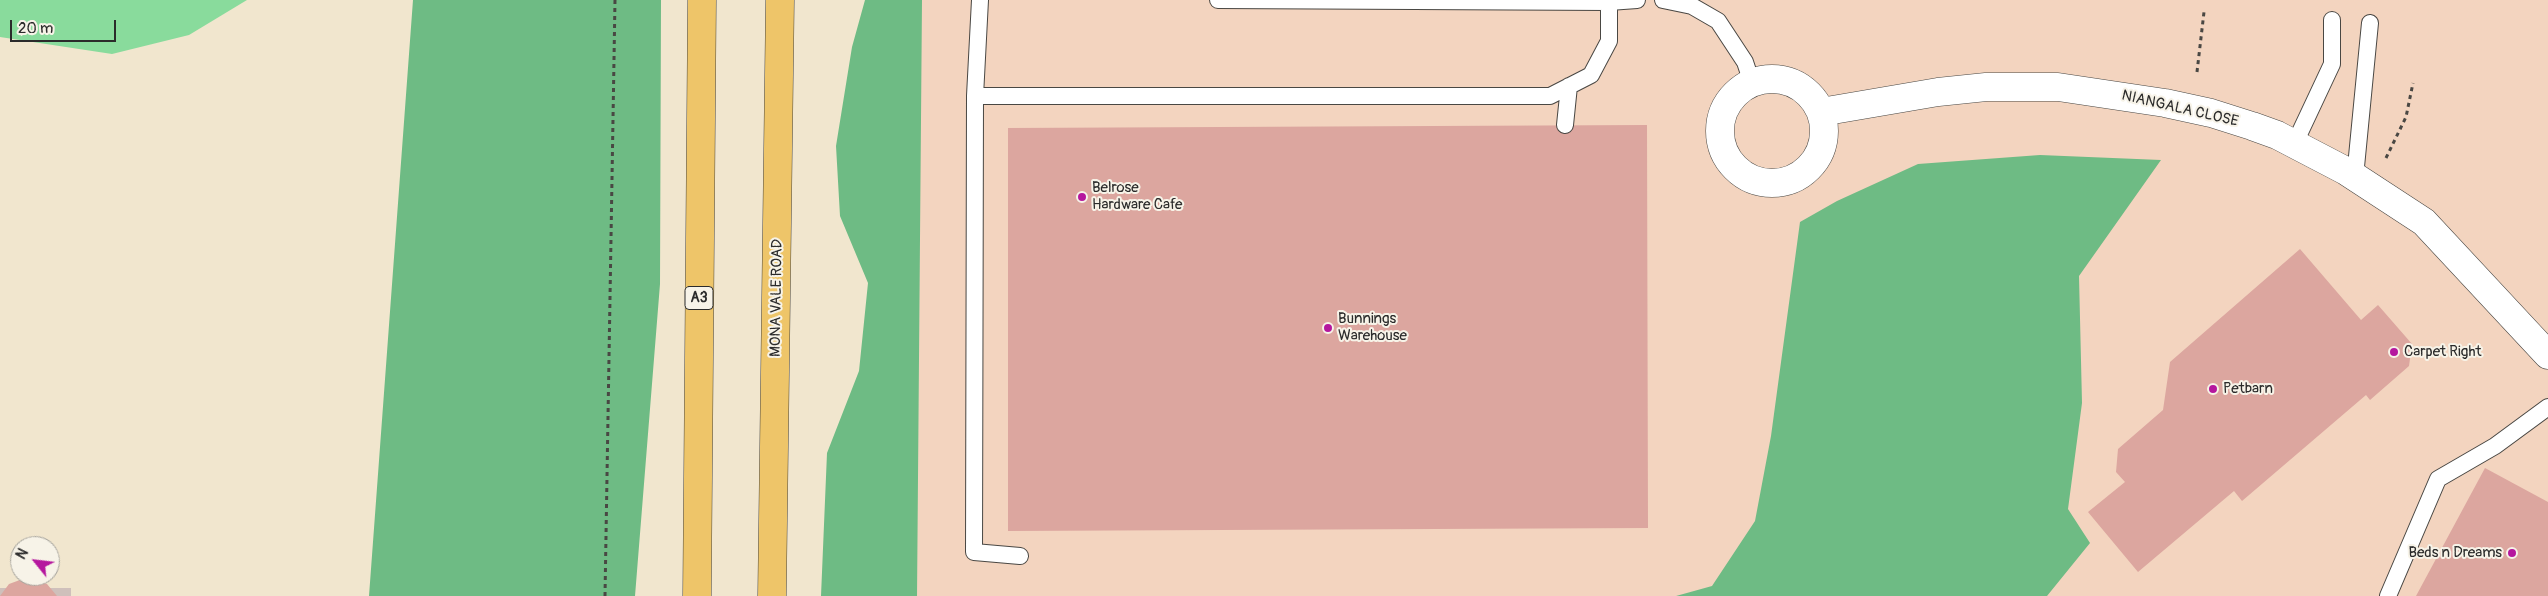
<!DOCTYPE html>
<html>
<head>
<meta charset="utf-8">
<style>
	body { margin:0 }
	#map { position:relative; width:2548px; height:596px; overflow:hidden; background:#f1e6ce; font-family:Pangolin,sans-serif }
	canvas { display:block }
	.north { position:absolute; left:10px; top:536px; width:50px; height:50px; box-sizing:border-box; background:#f7f3e8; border:1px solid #a5a39c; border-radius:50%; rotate:299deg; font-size:14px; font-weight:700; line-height:20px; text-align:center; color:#2b2b2b }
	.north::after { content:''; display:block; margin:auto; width:18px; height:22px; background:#b5179e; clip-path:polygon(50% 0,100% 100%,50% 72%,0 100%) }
	.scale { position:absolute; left:10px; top:20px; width:106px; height:22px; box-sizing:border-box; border:2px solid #2b2b2b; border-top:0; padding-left:6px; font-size:15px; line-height:18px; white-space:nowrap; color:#2b2b2b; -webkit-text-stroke:4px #f7f3e8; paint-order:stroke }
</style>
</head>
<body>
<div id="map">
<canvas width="2548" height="596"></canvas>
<div class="north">N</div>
<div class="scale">20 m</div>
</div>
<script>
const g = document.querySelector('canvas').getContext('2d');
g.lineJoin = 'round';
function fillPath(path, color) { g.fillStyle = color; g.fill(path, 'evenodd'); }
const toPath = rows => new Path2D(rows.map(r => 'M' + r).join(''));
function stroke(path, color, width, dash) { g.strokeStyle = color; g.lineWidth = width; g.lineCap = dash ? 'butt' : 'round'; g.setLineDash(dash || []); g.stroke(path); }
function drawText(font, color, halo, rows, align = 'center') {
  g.font = font + ' Pangolin,sans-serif'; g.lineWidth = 4; g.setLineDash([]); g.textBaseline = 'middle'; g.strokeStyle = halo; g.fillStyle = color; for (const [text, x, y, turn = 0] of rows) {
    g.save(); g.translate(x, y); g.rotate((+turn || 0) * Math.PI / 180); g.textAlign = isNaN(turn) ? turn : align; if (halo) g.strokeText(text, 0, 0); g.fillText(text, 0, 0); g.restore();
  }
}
const built = toPath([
	[911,0,2548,0,2548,596,908,596]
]);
const industrial = toPath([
	[0,588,71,588,71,596,0,596]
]);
const green = toPath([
	[0,0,247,0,189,35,112,54,0,37]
]);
const forest = toPath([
	[413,0,661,0,660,284,635,596,369,596],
	[865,0,922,0,917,596,821,596,827,453,859,371,868,283,840,216,836,146,852,47],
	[2040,155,2161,160,2079,276,2082,403,2068,509,2090,543,2047,596,1676,596,1712,586,1755,521,1771,436,1800,222,1837,201,1918,164]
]);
const building = toPath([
	[1647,125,1648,528,1008,531,1008,128],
	[2300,249,2361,320,2378,305,2412,344,2409,366,2370,400,2366,395,2242,501,2234,491,2138,572,2088,512,2125,482,2116,472,2118,449,2163,410,2170,362],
	[2485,468,2548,502,2548,596,2416,596],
	[28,577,47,584,57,596,0,596,9,584]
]);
const path = toPath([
	[2197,72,2204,12],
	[2386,158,2406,117,2413,83],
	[605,596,615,0]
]);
const service = toPath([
	[980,0,975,96,974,552,1020,556],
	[1218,0,1609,2,1637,0],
	[1663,0,1692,6,1718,21,1745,62,1752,83],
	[975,96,1550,96,1591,75,1609,41,1609,2],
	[1565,125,1569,86],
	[2294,145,2332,64,2332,20],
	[2355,177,2370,23],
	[2388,596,2438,479,2495,446,2548,407]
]);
const minor = toPath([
	'1720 131a52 52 0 1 1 104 0a52 52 0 1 1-104 0Z',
	[1821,112,1938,92,1986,87,2058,87,2165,103,2211,113,2252,126,2277,135,2346,171,2424,222,2548,355]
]);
const trunk = toPath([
	[697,596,702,0],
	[772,596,780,0]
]);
const markers = [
	[1082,197,5,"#b5179e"],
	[1328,328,5,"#b5179e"],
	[2394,352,5,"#b5179e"],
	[2213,389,5,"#b5179e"],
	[2512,553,5,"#b5179e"]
];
const shields = [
	[699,298,28]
];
const shieldNames = [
	["A3",699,298]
];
const streetNames = [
	["NIANGALA CLOSE",2180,109,13],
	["MONA VALE ROAD",777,298,-89]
];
const poiNames = [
	["Belrose",1092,188],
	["Hardware Cafe",1092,205],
	["Bunnings",1338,319],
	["Warehouse",1338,336],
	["Carpet Right",2404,352],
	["Petbarn",2223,389],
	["Beds n Dreams",2502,553,"right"]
];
fillPath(built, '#f3d4bf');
fillPath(industrial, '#cfc0bb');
fillPath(green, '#89db9c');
fillPath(forest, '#6ebb84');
fillPath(building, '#dca69f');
stroke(service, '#494743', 18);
stroke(minor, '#494743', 29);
stroke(trunk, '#494743', 29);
stroke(path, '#494743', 3, [4, 4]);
stroke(service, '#fff', 16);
stroke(minor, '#fff', 28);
stroke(trunk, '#eec569', 28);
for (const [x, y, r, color] of markers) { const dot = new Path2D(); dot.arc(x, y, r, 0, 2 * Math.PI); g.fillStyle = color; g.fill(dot); stroke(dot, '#f7f3e8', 2); }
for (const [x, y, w] of shields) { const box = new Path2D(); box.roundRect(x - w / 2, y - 11.5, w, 23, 4); g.fillStyle = '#f7f3e8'; g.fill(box); stroke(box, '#2b2b2b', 1); }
drawText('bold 14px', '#2b2b2b', null, shieldNames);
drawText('15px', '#2b2b2b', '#f7f3e8', streetNames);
drawText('15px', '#2b2b2b', '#f7f3e8', poiNames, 'left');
</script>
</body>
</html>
